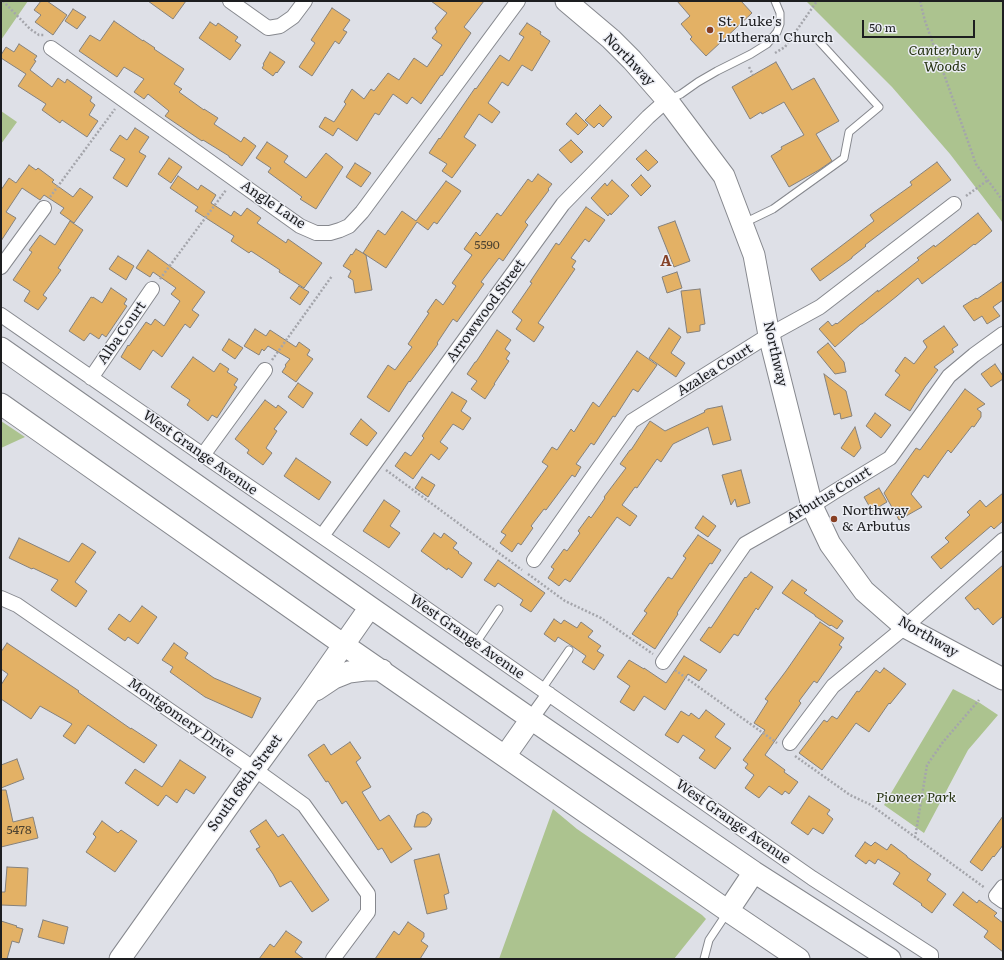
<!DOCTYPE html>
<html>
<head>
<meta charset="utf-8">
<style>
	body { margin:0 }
	#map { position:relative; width:1004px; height:960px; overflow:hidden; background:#dee0e7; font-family:Literata,serif }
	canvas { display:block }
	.frame { position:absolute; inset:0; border:2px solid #1d1e20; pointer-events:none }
	.scale { position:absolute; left:862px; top:20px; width:113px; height:18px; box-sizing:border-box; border:2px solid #1d1e20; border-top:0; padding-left:5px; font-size:12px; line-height:14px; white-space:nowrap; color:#1d1e20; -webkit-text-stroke:3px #ebedf4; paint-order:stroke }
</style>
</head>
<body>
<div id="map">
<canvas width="1004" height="960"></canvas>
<div class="frame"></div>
<div class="scale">50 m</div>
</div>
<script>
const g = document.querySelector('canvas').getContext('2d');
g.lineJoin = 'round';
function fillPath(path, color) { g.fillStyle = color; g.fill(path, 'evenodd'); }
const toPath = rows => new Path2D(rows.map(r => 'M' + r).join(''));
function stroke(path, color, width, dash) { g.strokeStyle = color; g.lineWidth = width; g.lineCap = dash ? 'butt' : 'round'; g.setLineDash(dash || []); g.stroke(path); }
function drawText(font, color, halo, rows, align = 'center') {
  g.font = font + ' Literata,serif'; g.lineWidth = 3; g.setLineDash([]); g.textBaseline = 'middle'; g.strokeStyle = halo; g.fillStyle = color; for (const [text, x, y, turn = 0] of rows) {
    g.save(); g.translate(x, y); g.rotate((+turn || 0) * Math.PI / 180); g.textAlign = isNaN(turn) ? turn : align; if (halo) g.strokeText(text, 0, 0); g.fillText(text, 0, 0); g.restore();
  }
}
const green = toPath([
	[1,1,28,1,1,40],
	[806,1,1003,1,1003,223,950,154,892,87],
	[1,111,17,122,1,144],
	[1,421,25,437,1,448],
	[953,689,980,703,998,715,968,750,924,833,884,805],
	[553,809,577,829,702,915,706,919,674,959,499,959]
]);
const building = toPath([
	[41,1,47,1,67,15,53,35,35,22,41,15,34,10,41,1],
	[148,1,186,1,173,19,148,1],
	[431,1,484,1,464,27,471,33,442,76,441,75,421,104,412,97,407,104,393,94,379,115,375,113,357,141,338,128,333,136,319,127,325,117,334,122,346,104,344,102,352,89,364,99,371,89,374,91,388,73,399,80,414,58,427,67,442,45,432,38,437,32,435,28,447,13,431,1],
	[677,1,741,1,752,13,706,56,690,39,692,37,681,24,690,16,677,1],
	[332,8,350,20,343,30,347,32,339,44,335,41,312,76,299,67,315,43,311,40,332,8],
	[73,9,86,17,77,29,65,21,73,9],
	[114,21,143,41,143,40,155,48,154,49,184,69,174,84,182,89,179,92,204,110,204,109,218,118,214,124,241,142,244,137,256,146,242,166,229,157,229,156,203,140,202,141,165,116,169,111,148,94,144,99,134,92,144,79,124,67,117,77,79,51,90,35,100,41,114,21],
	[210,22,216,26,218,23,238,37,235,41,241,45,230,60,199,38,210,22],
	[527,23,541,32,540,34,550,41,532,71,522,65,508,86,502,82,488,103,500,112,492,123,479,114,464,137,476,145,452,178,442,171,447,164,429,153,439,138,440,139,475,88,476,89,500,55,509,61,524,37,519,34,527,23],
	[19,44,37,56,34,60,36,61,30,70,52,87,58,78,65,83,67,79,92,97,90,101,95,105,89,115,98,121,87,137,62,120,60,123,42,110,46,104,18,86,26,74,1,58,1,55,6,47,14,52,19,44],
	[270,52,285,62,277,73,276,72,273,76,262,68,264,65,263,64,270,52],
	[776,62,792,90,814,78,839,121,816,134,832,161,819,170,789,187,771,156,782,149,781,147,804,135,784,102,762,114,761,112,750,119,732,87,776,62],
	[600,105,612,117,603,127,599,123,594,128,585,120,600,105],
	[576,113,588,125,578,135,566,124,576,113],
	[135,128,149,137,139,152,146,156,127,187,113,178,125,159,110,150,120,135,127,140,135,128],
	[571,140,583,152,571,163,559,150,571,140],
	[267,142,288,156,284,162,306,178,326,153,343,167,316,209,300,199,302,197,268,172,271,168,256,158,267,142],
	[646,150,658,162,648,171,636,159,646,150],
	[169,158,182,167,171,183,158,174,169,158],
	[937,162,951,180,865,245,866,246,852,257,852,258,820,281,811,269,874,221,870,215,912,185,910,182,937,162],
	[355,163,371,173,361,187,346,177,355,163],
	[29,165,36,170,38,168,54,180,52,182,73,197,80,188,93,197,74,223,60,213,64,208,44,195,40,200,22,188,6,212,16,218,1,241,1,190,9,178,16,183,29,165],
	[538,174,552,184,548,189,549,190,525,222,528,225,503,261,499,258,481,282,484,284,457,322,453,319,437,343,438,344,410,382,409,381,389,412,367,397,388,365,395,370,412,347,408,344,429,313,427,312,436,299,443,305,456,286,452,283,472,255,464,249,476,232,480,236,497,213,501,216,528,179,532,182,538,174],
	[641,175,651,186,641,196,631,185,641,175],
	[178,176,198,190,201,185,216,195,211,203,231,216,234,211,241,216,247,208,261,218,257,223,286,243,288,239,322,263,304,288,279,272,280,270,251,251,249,253,231,241,234,236,195,211,198,207,170,188,178,176],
	[612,180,629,196,611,215,610,213,608,216,591,198,605,183,607,186,612,180],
	[446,181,461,191,437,224,434,222,428,230,417,222,386,268,363,253,378,230,385,235,402,211,416,221,446,181],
	[586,207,605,220,589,242,585,239,571,258,576,261,572,267,575,269,538,323,544,327,534,342,516,329,522,320,512,312,532,283,530,282,556,243,559,245,586,207],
	[978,213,992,231,975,245,974,244,964,252,922,284,918,278,897,296,862,324,861,324,835,347,819,329,828,321,832,326,836,323,837,324,878,290,878,292,919,260,917,258,934,245,935,247,978,213],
	[70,221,83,230,58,268,61,270,43,295,47,298,38,310,24,301,30,291,13,280,32,252,29,250,40,235,55,245,70,221],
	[675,221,690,261,674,267,658,227,675,221],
	[356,249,366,255,372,290,355,293,353,280,348,277,351,271,343,266,351,254,352,255,356,249],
	[148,250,205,292,192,310,199,315,190,328,185,324,162,357,153,350,140,370,121,357,128,345,129,346,146,322,151,325,155,319,164,326,180,301,171,294,176,288,153,272,150,277,136,268,148,250],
	[118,256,134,266,126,280,109,269,118,256],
	[677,272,682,288,667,293,662,277,677,272],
	[1003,281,1003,300,993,307,1000,316,987,324,982,316,974,321,963,306,976,298,977,299,1003,281],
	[299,286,309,292,300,305,290,298,299,286],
	[111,288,127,299,124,304,127,306,106,337,102,334,99,339,90,333,84,341,69,331,91,297,93,298,93,297,102,303,111,288],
	[700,289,705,324,700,325,700,331,687,333,681,291,700,289],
	[944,326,958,345,952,349,954,352,934,367,938,370,925,387,910,411,885,395,900,375,895,371,905,357,914,364,927,347,923,341,944,326],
	[669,328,681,337,671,353,685,363,676,377,649,358,669,328],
	[255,329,266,336,270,330,296,347,299,342,310,350,307,355,313,359,296,382,282,372,286,366,285,365,290,359,268,346,264,351,262,349,259,355,244,346,255,329],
	[497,330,511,340,505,349,510,353,506,359,509,361,494,384,495,384,485,399,471,389,477,381,467,374,475,362,476,362,493,336,497,330],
	[229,339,243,348,235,359,222,350,229,339],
	[828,343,844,362,846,372,835,374,817,352,828,343],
	[637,351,657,365,638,392,633,389,615,417,613,416,594,445,591,443,576,464,581,467,575,477,572,475,546,510,544,509,531,526,533,528,521,545,518,543,512,552,500,543,506,535,501,532,548,466,542,462,552,447,557,450,571,429,574,432,593,402,599,407,637,351],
	[193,357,214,372,220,363,229,369,227,372,238,379,234,385,237,387,217,418,212,415,208,421,187,405,190,400,171,387,193,357],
	[995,364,1003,376,1003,379,991,387,981,374,995,364],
	[824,374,846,391,852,416,841,419,840,413,834,415,824,374],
	[298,383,313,393,303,408,288,397,298,383],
	[965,389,985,404,977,409,981,412,981,417,974,427,972,426,951,453,948,450,928,478,924,475,911,494,922,507,899,520,884,493,916,448,920,450,965,389],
	[452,392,467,401,461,411,471,418,463,430,453,424,440,442,448,448,439,460,431,454,413,479,395,466,405,452,411,456,424,438,422,436,452,392],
	[265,400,276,408,278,405,287,412,274,429,277,431,266,448,272,453,263,465,247,453,249,450,235,439,265,400],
	[722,406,731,440,713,445,708,427,673,444,661,462,657,459,637,488,635,487,622,505,637,516,630,526,617,517,570,582,565,579,559,586,548,578,554,569,551,567,564,549,567,551,580,533,578,531,589,516,591,518,605,498,604,497,626,468,620,464,630,450,631,450,650,421,665,431,705,412,704,411,707,409,722,406],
	[875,413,891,425,881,438,866,426,875,413],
	[361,419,377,433,367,446,350,434,361,419],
	[855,427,861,448,854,457,841,448,855,427],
	[296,458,331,482,319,500,284,476,296,458],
	[741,470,750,503,737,507,735,499,731,505,722,475,741,470],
	[422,477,435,485,428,497,415,488,422,477],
	[879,488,887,502,872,511,864,497,879,488],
	[1003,493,1003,521,994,529,991,526,941,569,931,557,949,542,945,538,970,515,967,512,980,500,986,507,1003,493],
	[384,500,400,511,390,526,400,533,389,548,363,531,384,500],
	[703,516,716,526,708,537,695,528,703,516],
	[434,533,441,538,444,533,457,543,453,548,459,552,458,553,472,563,462,578,448,568,447,570,421,551,434,533],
	[698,535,721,550,712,564,710,563,677,613,678,614,655,649,632,634,647,613,644,611,668,577,672,579,686,558,683,556,698,535],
	[19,538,69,562,82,543,96,552,75,582,87,591,76,607,51,590,58,580,33,568,32,569,9,558,19,538],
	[498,560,545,593,531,612,520,605,523,600,498,583,495,587,484,580,498,560],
	[1003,565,1003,616,993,625,978,608,975,610,965,598,1003,565],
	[751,572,773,587,758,610,756,608,738,636,734,634,720,653,700,640,709,627,711,628,745,577,746,578,751,572],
	[792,580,807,590,804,593,843,621,837,629,831,625,830,626,815,616,815,615,782,593,792,580],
	[142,606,157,617,138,644,128,637,125,641,108,629,119,614,130,622,142,606],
	[554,619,561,624,564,620,577,628,581,622,593,631,588,637,601,646,597,651,604,655,594,670,582,662,586,656,572,646,558,637,555,642,544,634,554,619],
	[820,622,844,638,839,645,842,647,817,683,814,681,799,701,801,703,765,755,785,770,784,772,798,782,789,794,785,791,782,795,769,786,759,798,745,788,754,775,745,768,748,764,743,760,765,730,754,723,768,701,765,699,786,671,820,622],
	[7,643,79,691,78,692,131,729,131,728,157,745,144,763,88,725,75,744,63,736,72,724,40,706,31,719,1,699,1,685,8,674,1,669,1,652,7,643],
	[174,643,188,653,185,658,214,678,261,698,252,718,205,697,170,672,173,667,162,660,174,643],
	[684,656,707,670,699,681,688,674,665,710,644,696,634,711,620,702,630,686,617,677,629,660,644,669,644,668,666,683,684,656],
	[884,668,906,684,890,704,889,703,869,732,856,723,822,770,799,753,824,720,827,722,832,716,837,719,857,691,859,692,876,670,880,673,884,668],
	[706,710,725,724,715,737,731,748,715,769,699,758,705,750,683,735,678,743,665,735,681,711,689,716,691,713,699,719,706,710],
	[350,742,361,758,356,762,371,787,362,792,380,821,389,815,412,849,391,863,382,848,378,850,346,801,342,804,328,781,326,782,308,755,324,744,331,755,350,742],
	[17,759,24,779,1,788,1,765,17,759],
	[180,760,206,777,194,794,186,789,177,803,166,795,158,806,125,783,135,769,162,787,180,760],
	[1,790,6,790,13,822,33,817,38,838,1,847,1,790],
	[809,796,830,810,827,814,833,819,823,834,813,828,808,835,791,823,809,796],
	[423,812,428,814,432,819,430,824,426,827,414,827,417,815,423,812],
	[1003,816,1003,845,994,857,993,856,982,871,970,862,1003,816],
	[266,820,278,837,283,834,329,900,312,912,291,881,280,887,273,874,256,849,260,847,250,831,266,820],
	[102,821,118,833,121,830,137,841,115,872,86,852,96,837,93,834,102,821],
	[865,842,871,846,875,842,887,850,891,844,907,856,907,857,931,874,927,880,946,894,932,913,921,905,922,904,893,884,900,873,878,859,875,864,869,860,866,864,855,856,865,842],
	[439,854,449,893,444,895,447,909,427,914,414,860,439,854],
	[7,867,28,868,26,906,1,905,1,892,5,892,7,867],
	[963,892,977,903,979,900,997,913,994,916,1003,923,1003,952,984,937,988,931,953,905,963,892],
	[43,920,68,927,64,944,38,937,43,920],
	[1,921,17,926,16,927,23,929,19,943,12,941,7,959,1,959,1,921],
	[408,922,424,933,424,937,421,941,428,946,420,959,375,959,394,931,399,935,408,922],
	[286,931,302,942,295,952,304,959,259,959,270,944,274,947,286,931]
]);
const path = toPath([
	[3,1,30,29,39,35,44,35],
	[920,1,925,21,976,164,1003,201],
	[775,53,785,47,817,1],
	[749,67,753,75],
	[966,196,988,180],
	[50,197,115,109],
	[160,279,226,190],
	[272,360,332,276],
	[386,470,522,570],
	[528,574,565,601,601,618,653,654],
	[675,670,777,743],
	[795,756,850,795,871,805,985,888],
	[915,838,927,765,943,742,979,700]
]);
const lane = toPath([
	[668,100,681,94,698,82,717,71,751,54,767,44,777,32,780,24,780,13,775,1],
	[744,223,773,209,844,158,849,132,879,107,818,40],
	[476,643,499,609],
	[542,689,569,650],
	[704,959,709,940,727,913]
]);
const street = toPath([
	[230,1,268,28,280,26,293,17,305,1],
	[51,48,300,226,316,233,330,233,340,230,349,226,362,212,518,1],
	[1,267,44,208],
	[1,315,203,455,371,570,812,878,931,955,931,959],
	[91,378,152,289],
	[203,455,265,370],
	[322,536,563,204,648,117,667,100],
	[534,560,632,421,769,335,820,307,954,204],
	[1,598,17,605,243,761,304,805,368,894,368,912,333,959],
	[663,662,745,544,812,506,834,492,890,458,949,376,974,355,1003,334],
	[531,719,549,694],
	[790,743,833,686,905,627,1003,540],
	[1003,887,996,896,1003,901]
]);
const secondary = toPath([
	[566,1,611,39,632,60,667,100,724,176,754,255,769,335,812,506,830,544,864,591,905,627,1003,679],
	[1,348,370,607,531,719,754,872,890,959],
	[1,404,344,645,728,911,799,959],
	[316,690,334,678,349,672,365,670,382,670],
	[505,756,531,719],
	[728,911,754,872],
	[120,959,254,770,310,693,370,607]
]);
const markers = [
	[710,30,4,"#883f23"],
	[834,519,4,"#883f23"]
];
const numberNames = [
	["5590",487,245],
	["5478",19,830]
];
const poiNames = [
	["St. Luke's",718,22],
	["Lutheran Church",718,38],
	["Northway",842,511],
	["& Arbutus",842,527]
];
const parkNames = [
	["Canterbury",945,51],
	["Woods",945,67],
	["Pioneer Park",916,798]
];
const streetNames = [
	["Northway",629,60,46],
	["Angle Lane",273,205,34],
	["Arrowwood Street",486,311,-54],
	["Alba Court",122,333,-55],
	["Northway",775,354,77],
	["Azalea Court",715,370,-32],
	["West Grange Avenue",200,453,35],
	["Arbutus Court",829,495,-31],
	["West Grange Avenue",467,637,35],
	["Northway",928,637,30],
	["Montgomery Drive",181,718,35],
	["South 68th Street",245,783,-54],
	["West Grange Avenue",733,822,35]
];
const neighbourhoodNames = [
	["A",666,262]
];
fillPath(green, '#acc38f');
fillPath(building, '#e3b165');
stroke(building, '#85817c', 1);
stroke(lane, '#86888e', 9);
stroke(street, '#86888e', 16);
stroke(secondary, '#86888e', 23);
stroke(path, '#a4a5ab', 2.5, [2, 2]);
stroke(lane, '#fff', 7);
stroke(street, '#fff', 14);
stroke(secondary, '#fff', 21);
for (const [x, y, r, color] of markers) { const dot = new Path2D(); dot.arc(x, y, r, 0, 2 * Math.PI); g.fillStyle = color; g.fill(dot); stroke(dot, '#ebedf4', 1.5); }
drawText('12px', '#4e4331', null, numberNames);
drawText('14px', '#1d1e20', '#ebedf4', poiNames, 'left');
drawText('italic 14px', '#273412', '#ebedf4', parkNames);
drawText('14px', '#1d1e20', '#ebedf4', streetNames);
drawText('bold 15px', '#854228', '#ebedf4', neighbourhoodNames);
</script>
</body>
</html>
